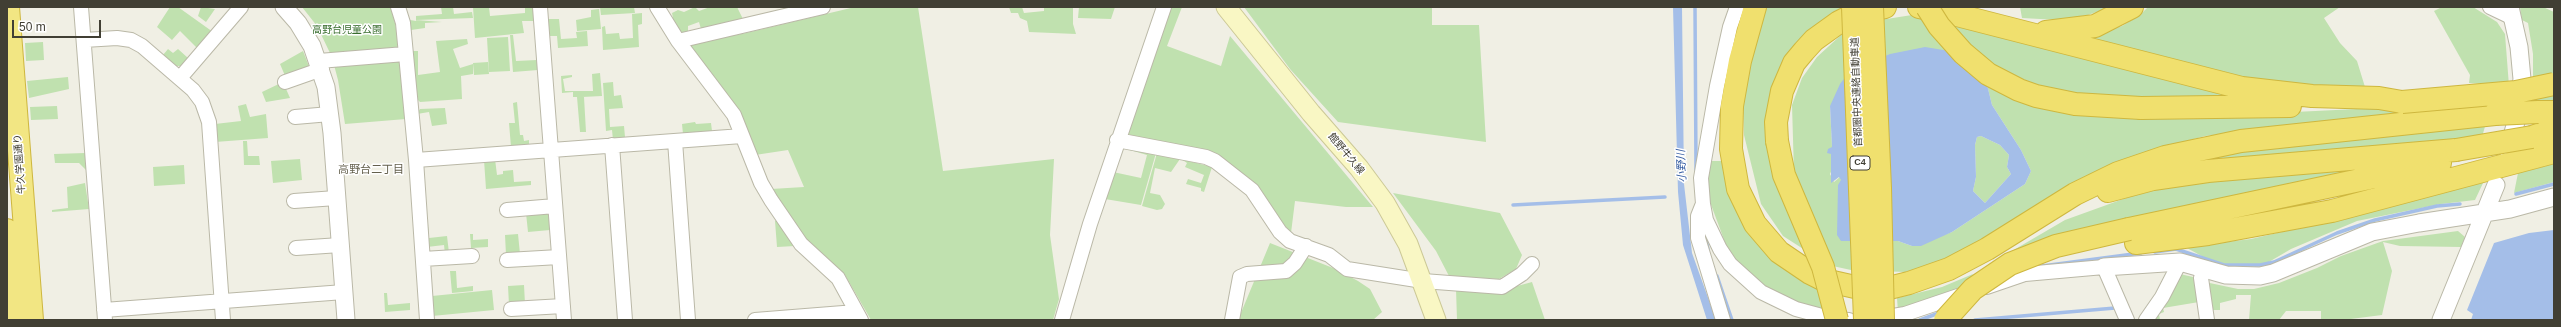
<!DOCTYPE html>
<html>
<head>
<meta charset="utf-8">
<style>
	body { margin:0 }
	#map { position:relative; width:2561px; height:327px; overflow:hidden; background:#f0efe4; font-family:Arial,sans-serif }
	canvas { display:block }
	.frame { position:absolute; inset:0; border:8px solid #413f34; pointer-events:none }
	.scale { position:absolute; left:12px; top:20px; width:89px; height:18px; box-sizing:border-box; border:2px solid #413f34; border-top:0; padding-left:5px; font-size:12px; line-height:14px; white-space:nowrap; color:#413f34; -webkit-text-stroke:3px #fff; paint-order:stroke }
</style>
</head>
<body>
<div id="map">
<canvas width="2561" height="327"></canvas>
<div class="frame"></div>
<div class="scale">50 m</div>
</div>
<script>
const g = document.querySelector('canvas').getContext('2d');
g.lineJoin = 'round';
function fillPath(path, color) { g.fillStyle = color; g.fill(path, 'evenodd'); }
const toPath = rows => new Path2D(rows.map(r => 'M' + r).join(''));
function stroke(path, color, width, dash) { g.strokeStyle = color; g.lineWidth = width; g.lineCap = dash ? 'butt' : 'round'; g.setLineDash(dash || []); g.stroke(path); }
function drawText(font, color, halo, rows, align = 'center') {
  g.font = font + ' Arial,"Noto Sans JP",sans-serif'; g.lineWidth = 3; g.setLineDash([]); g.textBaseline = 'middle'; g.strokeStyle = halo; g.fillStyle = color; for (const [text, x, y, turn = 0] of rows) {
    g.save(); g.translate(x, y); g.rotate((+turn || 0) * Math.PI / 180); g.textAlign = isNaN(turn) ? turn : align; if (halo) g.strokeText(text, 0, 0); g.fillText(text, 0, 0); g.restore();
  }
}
const green = toPath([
	[170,7,178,7,213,32,198,49,180,31,172,40,157,27],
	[201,7,215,9,206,22,198,16],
	[302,7,392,7,399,45,393,51,330,53,317,26],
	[441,7,453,7,454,14,472,12,473,18,416,20,442,22,425,23,425,28,411,30,410,20,416,21,416,16,442,14],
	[473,7,489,7,490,16,525,13,525,7,534,7,535,21,522,21,524,33,475,38],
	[600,7,634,7,635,13,601,15],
	[695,7,699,11,710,7,737,7,744,21,701,29,699,22,688,26,688,34,680,33,671,20,673,18,672,13,678,10,684,12],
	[855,7,918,7,943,171,1054,159,1050,235,1059,299,1053,320,871,320,845,275,827,262,797,230,771,189,804,187,788,150,755,155,690,48,691,43,746,33],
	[1009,7,1022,7,1024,13,1044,11,1044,7,1073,7,1073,24,1076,34,1029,32,1027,21,1020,18,1018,13,1011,13],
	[1079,7,1115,7,1111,19,1078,18],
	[1169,7,1182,7,1167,46,1221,66,1230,36,1373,207,1346,207,1295,201,1291,233,1240,172,1125,136],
	[1244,7,1432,7,1432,25,1479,25,1486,142,1338,122,1290,69],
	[1765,7,1842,7,1842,11,1773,88,1808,252,1783,236,1761,204,1744,135,1743,93],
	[2020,7,2110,7,2088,15,2058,20,2022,18],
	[2148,7,2340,7,2324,18,2340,43,2357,61,2365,87,2306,86,2251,80,2081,38,2122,26,2140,15],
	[2442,7,2473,7,2497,22,2505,34,2509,86,2469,83,2470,75,2434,11],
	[2520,7,2543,7,2554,12,2554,102,2533,103,2533,54,2528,23,2522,20],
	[599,9,601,29,577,31,576,20,591,17,591,10],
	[642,13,642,24,638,25,639,47,603,50,602,27,605,26,606,34,619,33,620,39,633,38,632,14],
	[1912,15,2256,96,2233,115,2500,102,2205,136,2165,147,1935,264,1905,272,1851,270,1828,265,1794,173,1792,105,1802,78,1817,57,1841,35,1861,23],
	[1987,85,1992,105,2021,150,2031,171,2025,184,1952,232,1912,246,1898,241,1842,241,1841,180,1840,177,1834,182,1830,174,1833,167,1830,106],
	[547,19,559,19,561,39,577,38,576,32,587,31,588,46,558,48,557,36,548,36],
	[510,35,513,35,516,61,537,60,538,70,513,72],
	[508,37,510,71,489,72,487,38],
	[467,39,468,44,453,49,460,68,473,64,473,74,461,76,462,99,420,102,416,98,412,51,418,51,418,75,440,72,436,41],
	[43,42,44,60,26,61,25,43],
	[168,49,173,53,178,49,188,58,182,66,175,66,163,55],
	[303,51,310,69,286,78,280,64],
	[397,60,401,64,406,119,345,124,338,80,334,65],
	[488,62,489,74,474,75,473,63],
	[600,73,602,96,582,97,584,97,586,132,580,132,577,97,573,97,573,92,562,93,561,76,572,75,572,77,563,79,565,91,593,91,592,74],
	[68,77,69,89,29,98,27,81],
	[283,82,290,98,266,102,262,92],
	[613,82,614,96,621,95,623,108,609,109,610,127,624,126,625,137,613,140,612,130,606,131,603,83],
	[517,102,520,135,523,135,524,141,529,140,529,146,511,147,509,123,515,123,513,103],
	[246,104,250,117,266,114,268,138,215,142,215,124,241,121,238,106],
	[57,106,58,119,31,120,30,107],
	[445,108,447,124,432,126,429,112,417,114,420,109],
	[695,122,696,124,711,123,712,131,683,134,682,124],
	[2486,123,2482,137,2152,168,2208,153],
	[1981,136,2000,145,2009,155,2007,167,2011,174,1985,203,1973,191,1976,177,1975,145,1977,137],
	[243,141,247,141,248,156,259,156,260,165,244,165],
	[1123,148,1156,153,1141,205,1105,199,1113,172,1141,178,1147,155],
	[85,153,88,172,79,163,55,163,54,154],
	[1157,153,1180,159,1171,172,1155,168,1150,193,1160,195,1165,204,1162,209,1157,210,1142,206],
	[300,159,302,180,273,183,271,161],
	[495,159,497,175,503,174,503,171,513,170,514,182,531,181,531,185,486,189,484,160],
	[1181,159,1212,167,1204,192,1201,191,1201,188,1186,184,1188,179,1201,183,1204,175,1185,167,1187,163],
	[1711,161,1726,161,1730,183,1821,288,1827,310,1804,305,1785,298,1759,283,1729,253,1710,202,1707,182],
	[2554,164,2554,182,2514,193,2518,173],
	[184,165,185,184,154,186,153,167],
	[2377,165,2000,261,2000,258,2065,220,2137,194,2188,184],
	[2484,181,2475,200,2441,204,2357,221,2291,249,2262,266,2238,267,2211,261,2185,247,2251,239,2347,217],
	[85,183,89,209,52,212,52,210,68,208,67,187],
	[1393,193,1500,213,1522,255,1516,269,1499,279,1449,276,1436,251],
	[545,211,550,216,550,230,528,232,526,213],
	[777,220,782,229,795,246,777,247,775,221],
	[426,224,428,224,429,238,447,236,449,253,445,254,444,245,427,247],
	[2458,231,2465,237,2461,247,2400,246,2383,242,2392,271,2382,315,2343,320,2321,320,2321,311,2286,311,2279,320,2249,320,2251,295,2236,295,2236,299,2220,303,2220,310,2209,310,2205,282,2238,289,2254,289,2279,283,2317,268,2341,256,2383,241],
	[470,234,473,234,473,240,488,239,488,247,471,248],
	[518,234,520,254,506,255,505,235],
	[1270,243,1333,268,1358,281,1370,289,1382,312,1373,320,1238,320],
	[450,271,456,271,457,288,473,286,473,291,452,293],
	[1973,274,1959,292,1898,312,1897,298,1942,287],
	[2180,274,2193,277,2197,280,2199,302,2163,308,2164,312,2159,314,2160,320,2150,320],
	[1532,282,1545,320,1457,320,1456,289,1510,288],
	[524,285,525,304,509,305,508,286],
	[492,290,494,310,432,316,432,296],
	[384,293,387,293,388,305,410,303,410,310,385,312]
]);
const water = toPath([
	[1673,7,1682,7,1684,184,1692,253,1716,320,1707,320,1683,245,1678,192],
	[1925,47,1980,56,1992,105,2021,150,2031,171,2025,184,1952,232,1921,246,1912,246,1898,241,1841,241,1837,235,1838,185,1841,180,1839,177,1831,183,1831,154,1827,153,1828,149,1832,147,1830,106,1840,84,1850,71,1890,54],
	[1981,136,2000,145,2009,155,2007,167,2011,174,1985,203,1973,191,1976,177,1975,145,1977,137],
	[2554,230,2554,320,2471,320,2473,314,2467,310,2494,243,2529,233]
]);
const stream = toPath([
	[1695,7,1696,170],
	[2516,194,2554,184],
	[1513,205,1665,197],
	[1704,230,1708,249],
	[2155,252,2176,249,2224,265,2260,265,2274,262,2337,233,2375,220,2437,206,2460,204],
	[2042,266,2141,253],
	[1717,276,1732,320],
	[1920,320,1939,313],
	[1975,320,2115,308]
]);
const minor = toPath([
	[81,7,105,320],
	[398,7,403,23,416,160,427,320],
	[540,7,564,320],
	[657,7,678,41,734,115,761,183,771,200,801,244,838,278,861,320],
	[1737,7,1730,27,1717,86,1701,178,1703,204,1706,220,1720,249,1730,264,1761,292,1796,309,1833,319,1849,320],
	[2490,7,2513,18],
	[84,40,117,38,131,40,142,46,193,90,202,102,209,122,223,320],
	[678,41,823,7],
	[319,61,405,54],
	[180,78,241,7],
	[285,82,322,69],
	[295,117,330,114],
	[1117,140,1206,157,1215,161,1252,190,1280,232,1290,241,1329,255,1347,269,1423,281,1502,287,1522,274,1532,264],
	[675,141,688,320],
	[612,145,625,320],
	[416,160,742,136],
	[294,201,336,198],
	[1702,206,1698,216,1698,238,1723,320],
	[507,210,555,206],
	[296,248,340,245],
	[423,259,472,256],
	[507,260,559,257],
	[2204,268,2201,278,2207,320],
	[1987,287,2025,274,2104,267,2127,320],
	[511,309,563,306],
	[104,310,344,292],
	[1875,319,1905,314,1967,293],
	[755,320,856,312],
	[1062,320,1090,224,1164,7],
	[1232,320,1240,277,1247,274,1286,271,1295,263,1306,246],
	[2146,320,2162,297,2180,262]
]);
const tertiary = toPath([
	[284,7,298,23,312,46,326,87,332,133,346,320],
	[2508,150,2516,122,2522,79,2519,47,2510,7],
	[2104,267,2180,262,2226,275,2260,276,2273,273,2372,232,2419,223,2510,209,2554,197],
	[2441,320,2496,185]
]);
const secondary = toPath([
	[1226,7,1311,113,1359,168,1385,203,1408,244,1436,320]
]);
const trunk = toPath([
	[8,7,32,320],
	[7,230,14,320]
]);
const motorway = toPath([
	[1755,7,1740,61,1732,106,1731,149,1738,189,1755,224,1779,252,1810,273,1824,280,1855,287,1889,288,1909,283,1949,269,1987,249,2075,194,2118,173,2165,157,2241,141,2495,114],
	[1919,7,1953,14,2242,88,2312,96,2379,98,2402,102],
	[2046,32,2095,26,2132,7],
	[2141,108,2290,106],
	[2538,112,2554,112],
	[2532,137,2554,129],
	[1777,141,1776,122,1782,91,1794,63,1804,51,1814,40,1839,22,1855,14,1885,7],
	[2108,191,2153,179,2208,171,2456,150],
	[2129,229,2440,163],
	[2136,243,2208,234,2332,211,2554,152]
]);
const motorwayBridge = toPath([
	[1853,7,1865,320],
	[1872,7,1880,188,1883,320],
	[1927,7,1939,26,1963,53,1988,74,2019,90,2036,96,2075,104,2141,108],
	[2402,102,2516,92,2554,84],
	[2495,114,2538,112],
	[1777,141,1784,175,1823,267,1837,320],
	[2456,150,2532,137],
	[1945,320,1973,289,2010,264,2056,246,2129,229]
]);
const shields = [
	[1860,163,20]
];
const shieldNames = [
	["C4",1860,163]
];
const parkNames = [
	["高野台児童公園",347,30]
];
const streetNames = [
	["首都圏中央連絡自動車道",1857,92,-92],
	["館野牛久線",1346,154,50],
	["牛久学園通り",20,164,-94]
];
const waterNames = [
	["小野川",1682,166,-92]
];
const neighbourhoodNames = [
	["高野台二丁目",371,170]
];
fillPath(green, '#c0e1af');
fillPath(water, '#a4bee8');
stroke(stream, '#a4bee8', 3.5);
stroke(minor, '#bab8a7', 16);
stroke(tertiary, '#bab8a7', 19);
stroke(secondary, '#ccc996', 21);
stroke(trunk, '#ceb73f', 24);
stroke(motorway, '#ceb73f', 24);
stroke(minor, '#fff', 14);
stroke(tertiary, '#fff', 17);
stroke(secondary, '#f9f7c4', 19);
stroke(trunk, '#f2e683', 22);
stroke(motorway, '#f0e06e', 22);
stroke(motorwayBridge, '#ceb73f', 24, []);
stroke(motorwayBridge, '#f0e06e', 22);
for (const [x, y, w] of shields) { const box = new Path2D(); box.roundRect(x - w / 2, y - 7, w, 14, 3); g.fillStyle = '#fff'; g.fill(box); stroke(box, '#413f34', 1); }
drawText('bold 9px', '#413f34', null, shieldNames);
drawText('10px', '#386d2d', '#fff', parkNames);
drawText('10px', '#413f34', '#fff', streetNames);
drawText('italic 11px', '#385fa3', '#fff', waterNames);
drawText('11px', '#635f4c', '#fff', neighbourhoodNames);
</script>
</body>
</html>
